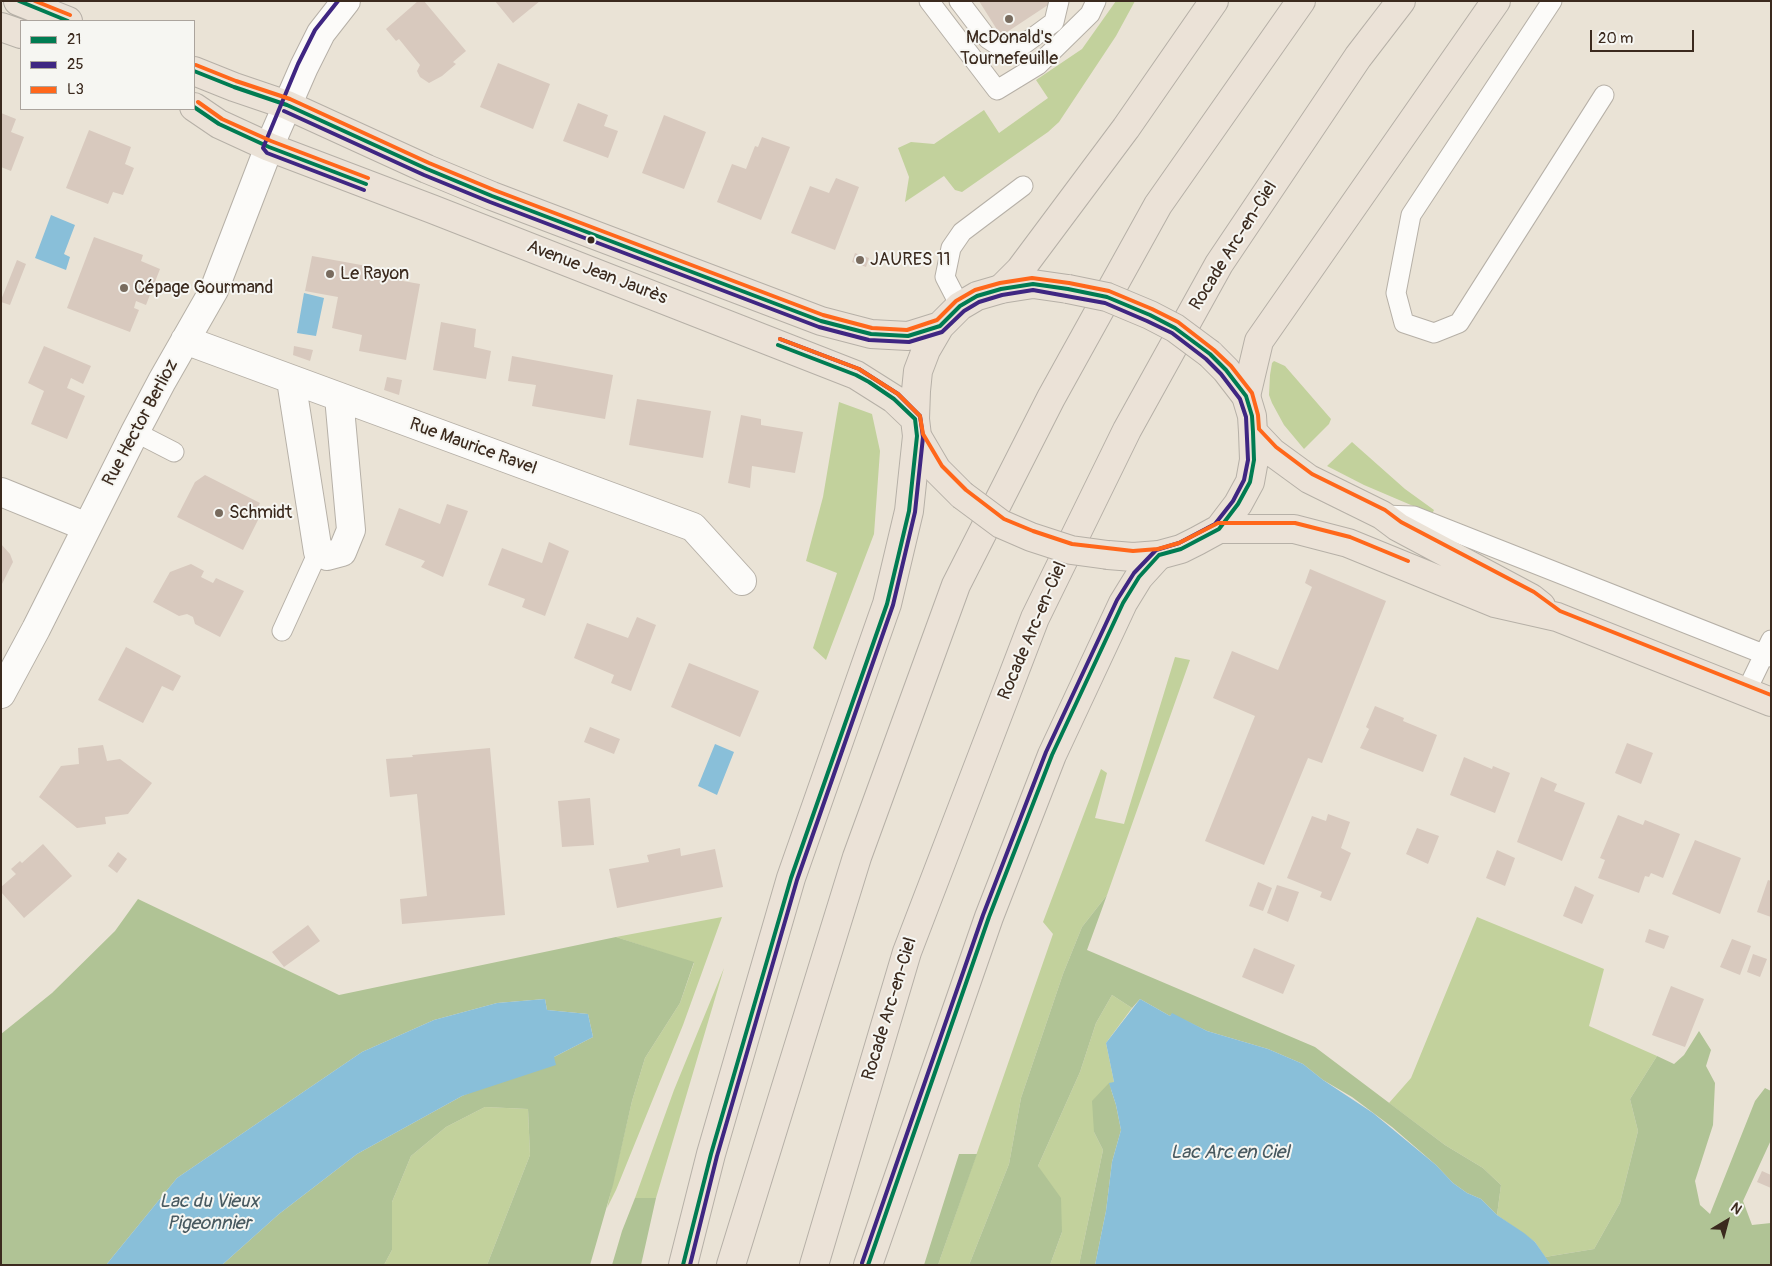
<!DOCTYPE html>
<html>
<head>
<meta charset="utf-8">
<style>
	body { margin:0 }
	#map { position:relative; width:1772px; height:1266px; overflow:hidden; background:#eae3d6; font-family:Pangolin,sans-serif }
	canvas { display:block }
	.frame { position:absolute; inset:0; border:2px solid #3b2a1e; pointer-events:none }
	.legend { position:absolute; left:20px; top:20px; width:175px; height:90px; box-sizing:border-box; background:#f6f6f2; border:1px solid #aba49d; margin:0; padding:6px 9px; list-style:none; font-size:15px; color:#3b2a1e }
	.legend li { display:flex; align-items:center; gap:10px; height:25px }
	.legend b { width:25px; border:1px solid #aba49d }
	.north { position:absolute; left:1702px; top:1196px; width:50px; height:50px; -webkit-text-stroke:4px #f6f6f2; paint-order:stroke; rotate:37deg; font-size:14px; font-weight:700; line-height:20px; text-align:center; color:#3b2a1e }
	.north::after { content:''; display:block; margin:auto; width:18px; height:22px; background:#3b2a1e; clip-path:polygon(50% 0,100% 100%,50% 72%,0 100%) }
	.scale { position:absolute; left:1590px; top:30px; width:104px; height:22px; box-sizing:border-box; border:2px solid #3b2a1e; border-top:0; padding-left:6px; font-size:15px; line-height:18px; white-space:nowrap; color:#3b2a1e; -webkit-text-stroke:4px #f6f6f2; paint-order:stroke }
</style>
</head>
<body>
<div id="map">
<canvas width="1772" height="1266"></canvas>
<div class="frame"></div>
<ul class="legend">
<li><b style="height:6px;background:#007c52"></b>21</li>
<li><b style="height:6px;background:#3f2682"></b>25</li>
<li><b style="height:6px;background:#ff671b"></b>L3</li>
</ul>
<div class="north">N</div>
<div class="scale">20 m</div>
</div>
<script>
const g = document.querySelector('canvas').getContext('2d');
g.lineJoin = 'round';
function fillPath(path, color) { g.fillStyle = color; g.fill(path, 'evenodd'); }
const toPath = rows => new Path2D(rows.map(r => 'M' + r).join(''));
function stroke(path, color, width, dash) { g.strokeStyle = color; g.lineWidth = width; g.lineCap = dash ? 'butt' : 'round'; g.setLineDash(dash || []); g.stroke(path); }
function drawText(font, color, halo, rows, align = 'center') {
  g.font = font + ' Pangolin,sans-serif'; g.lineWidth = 4; g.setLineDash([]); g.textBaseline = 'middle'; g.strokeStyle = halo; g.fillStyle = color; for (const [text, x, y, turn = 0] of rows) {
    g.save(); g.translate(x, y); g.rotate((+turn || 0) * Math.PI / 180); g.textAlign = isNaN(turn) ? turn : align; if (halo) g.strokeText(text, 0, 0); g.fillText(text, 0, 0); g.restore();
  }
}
const green = toPath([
	[1116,1,1135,1,1116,36,1059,122,1048,132,962,192,955,190,944,176,905,202,909,177,898,148,911,142,934,144,984,110,999,133,1048,98,1036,80,1082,49],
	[1274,361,1285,366,1331,419,1329,424,1304,449,1284,425,1272,403,1269,395,1270,375,1272,363],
	[839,402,872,414,880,451,874,534,826,660,813,648,837,573,806,561,823,497],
	[1352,442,1405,489,1434,510,1432,514,1364,485,1327,466],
	[1175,657,1190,660,1107,895,1082,927,1063,974,1021,1098,1009,1164,969,1265,938,1265,1053,934,1043,922,1101,769,1107,773,1095,818,1124,824],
	[722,917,683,1025,616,1190,607,1208,632,1101,645,1058,680,1003,694,963,616,937],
	[1477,917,1604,969,1589,1026,1657,1056,1630,1099,1638,1131,1620,1203,1594,1249,1545,1257,1535,1242,1497,1215,1501,1185,1483,1168,1445,1145,1389,1103,1411,1078],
	[724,968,656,1198,635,1198,674,1090],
	[1112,995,1132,1008,1106,1043,1114,1082,1094,1132,1103,1150,1079,1265,1050,1265,1062,1232,1038,1166,1080,1072,1096,1023],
	[485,1107,528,1109,530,1155,487,1265,384,1265,392,1250,392,1202,411,1156,446,1127]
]);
const forest = toPath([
	[1107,895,1087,950,1315,1047,1445,1145,1483,1168,1501,1185,1497,1215,1481,1199,1467,1193,1453,1183,1436,1165,1392,1127,1352,1097,1323,1080,1303,1064,1268,1049,1207,1031,1172,1014,1170,1016,1140,999,1132,1008,1112,995,1096,1023,1080,1072,1038,1166,1061,1198,1062,1232,1050,1265,969,1265,1009,1164,1021,1098,1063,974,1082,927],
	[138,899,339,995,616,937,694,962,680,1003,645,1058,632,1101,613,1185,590,1265,487,1265,530,1155,528,1109,485,1107,446,1127,411,1156,392,1202,392,1250,384,1265,222,1265,279,1214,357,1154,462,1096,554,1057,593,1037,588,1014,547,1010,545,999,497,1003,434,1020,362,1052,177,1178,106,1265,1,1265,1,1034,52,993,115,931],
	[1699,1031,1711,1050,1706,1066,1715,1083,1713,1125,1695,1181,1700,1205,1710,1214,1755,1101,1765,1088,1771,1091,1771,1140,1743,1201,1752,1225,1771,1223,1771,1265,1551,1265,1545,1257,1594,1249,1620,1203,1638,1131,1630,1099,1657,1056,1674,1064,1684,1055],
	[1109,1083,1116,1105,1121,1130,1112,1162,1106,1211,1095,1265,1079,1265,1103,1150,1094,1132,1092,1101],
	[959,1154,977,1154,938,1265,924,1265],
	[635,1198,656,1198,641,1265,612,1265,622,1231]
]);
const water = toPath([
	[51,215,75,225,64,254,70,257,66,270,35,258],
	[304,293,324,298,316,336,297,333],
	[715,744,734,752,717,795,698,786],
	[545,999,547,1010,588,1014,593,1037,554,1057,556,1065,462,1096,357,1154,279,1214,222,1265,106,1265,177,1178,362,1052,434,1020,497,1003],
	[1140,999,1170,1016,1172,1013,1207,1031,1268,1049,1303,1064,1323,1080,1373,1113,1436,1165,1453,1183,1467,1193,1481,1199,1497,1215,1524,1233,1535,1242,1551,1265,1095,1265,1106,1211,1112,1162,1121,1130,1116,1105,1109,1083,1114,1082,1106,1043]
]);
const building = toPath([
	[418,1,424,1,466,51,453,62,456,64,442,76,429,83,420,77,417,71,420,65,399,39,396,41,386,29],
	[495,1,540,1,513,23],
	[979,1,1054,1,1001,36],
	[498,63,550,84,533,129,480,107],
	[578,103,608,115,604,126,618,131,608,158,563,141],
	[1,113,16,119,11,132,24,137,11,171,1,167],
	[664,115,706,132,684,189,642,173],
	[89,130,131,147,125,164,134,168,123,195,113,192,108,204,66,188],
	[762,137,790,147,761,220,717,202,732,164,746,169,755,146,758,147],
	[836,178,859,187,835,250,791,233,810,186,829,193],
	[94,237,143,255,141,261,160,269,146,305,136,301,134,308,139,310,130,332,67,308],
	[855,253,869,258,866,267,852,262],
	[312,256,405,273,403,281,420,284,406,360,359,351,362,335,332,328,338,297,305,291],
	[17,260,26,264,10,305,1,302,1,300],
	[441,322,476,329,474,347,491,351,486,379,433,370],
	[44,346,91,366,83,384,71,378,67,388,85,396,67,439,31,424,44,391,28,383],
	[294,346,313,350,310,361,293,355],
	[512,356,613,375,605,419,532,406,536,385,508,381],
	[387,377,402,380,399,395,384,390],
	[637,399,711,411,703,458,629,445],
	[741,415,761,419,761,425,803,432,795,473,752,466,750,488,728,483],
	[205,475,260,503,255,512,261,514,243,550,177,517,195,482],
	[447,504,468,511,443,577,421,567,425,561,385,545,399,508,440,524],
	[549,542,569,551,545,616,522,607,525,599,488,585,502,548,542,563],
	[1,544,10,554,13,562,1,586],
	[191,564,204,571,201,577,213,583,216,578,244,591,220,637,195,624,193,617,187,614,179,616,153,602,170,572],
	[1310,569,1386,601,1322,763,1308,758,1264,865,1205,841,1255,716,1213,698,1232,651,1278,670,1312,587,1305,583],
	[637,617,656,625,631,691,611,683,614,675,574,658,587,623,628,638],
	[126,647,181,676,173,691,162,686,143,723,98,700],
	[689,663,759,691,740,737,671,707],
	[1375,706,1404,718,1403,721,1437,735,1423,772,1360,748,1369,729,1366,727],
	[590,727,620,739,614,754,584,742],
	[1627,743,1653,753,1641,784,1615,773],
	[103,745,107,761,120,759,152,783,128,814,105,817,106,824,77,828,39,797,61,766,79,764,78,748],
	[490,748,505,915,402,924,400,899,427,896,417,794,390,797,386,759,413,757,412,755],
	[1464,757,1492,769,1493,766,1510,773,1495,813,1450,795],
	[1541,777,1557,784,1554,791,1585,803,1562,861,1517,842],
	[590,798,594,845,562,847,558,801],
	[1328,814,1350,822,1341,848,1351,853,1331,901,1320,897,1322,892,1287,878,1312,816,1326,821],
	[1618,815,1643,825,1645,820,1680,834,1663,878,1651,873,1649,877,1645,876,1639,893,1598,878,1605,860,1600,858],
	[1417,828,1439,836,1428,864,1406,854],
	[1695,840,1741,858,1720,914,1672,894],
	[43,844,72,876,24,918,1,892,1,887,16,874,11,869,20,861,22,863],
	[680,848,681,856,715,849,723,887,617,908,609,869,649,862,647,855],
	[1497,850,1515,858,1505,886,1486,878],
	[118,852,127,859,117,873,108,866],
	[1768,880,1771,881,1771,917,1757,912],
	[1258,882,1272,888,1263,911,1249,906],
	[1277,885,1299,892,1288,922,1267,913],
	[1575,886,1594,895,1582,924,1563,916],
	[308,925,320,941,284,967,272,952],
	[1649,929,1669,936,1664,949,1645,942],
	[1732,939,1751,946,1740,975,1720,967],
	[1254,948,1295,965,1283,994,1242,977],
	[1753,954,1767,959,1760,977,1747,972],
	[1671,986,1704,999,1685,1047,1652,1035],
	[1762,1171,1771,1175,1771,1188,1757,1182]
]);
const service = toPath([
	[929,1,997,90,1038,65,1090,14,1096,1],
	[959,1,988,39,1002,48,1016,50,1054,22,1059,1],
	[1552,1,1411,215,1396,293,1404,323,1434,333,1459,323,1604,95],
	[960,306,945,277,951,248,962,232,1023,186],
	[135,432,174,452],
	[1382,515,1414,516,1771,657],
	[282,631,318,552],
	[1746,692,1771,640]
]);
const minor = toPath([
	[185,340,693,527,742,581],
	[291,380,318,552,327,556,342,552,351,530,339,397],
	[1,492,87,527],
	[1,694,36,629,135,432,162,381,214,290,269,147]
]);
const tertiary = toPath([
	[269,147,304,67,321,33,346,1]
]);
const primary = toPath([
	[18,1,68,21],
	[1,27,21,34],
	[194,71,234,87,287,105,427,169,492,196,821,321,871,334,908,336,940,326],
	[194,107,219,124,269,147,432,209,856,375,894,399,915,419],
	[1253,432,1272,452,1309,479,1382,515,1398,527,1531,598,1541,606],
	[962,495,937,470,917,436,915,419,916,391,918,371,926,350,940,326,960,306,977,296,1001,289,1033,284,1068,289],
	[1219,529,1294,529,1348,543,1495,603,1557,617,1771,702],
	[1108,555,1133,557,1159,555,1181,549,1197,541,1219,529,1238,504,1250,482,1254,460,1253,432,1252,416,1246,396,1226,370,1210,354]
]);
const trunk = toPath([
	[1001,289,1020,270,1126,128,1214,1],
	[1246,396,1259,341,1496,1],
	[683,1265,711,1154,791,878,887,604,909,511,917,436],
	[731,1265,857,857,956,585,1051,398,1158,205,1301,1],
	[814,1265,907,952,1035,618,1127,430,1219,264,1358,57,1401,1],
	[868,1265,989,917,1052,755,1123,603,1139,577,1159,555]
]);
const primaryBridge = toPath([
	[1068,289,1107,297,1150,315,1175,328,1210,354],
	[962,495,1001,524,1031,537,1071,550,1108,555]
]);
const bus1 = toPath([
	[19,1,68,21],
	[194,71,234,87,287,105,427,169,492,196,821,321,871,334,908,336,940,326,960,306,977,296,1001,289,1033,284,1068,289,1107,297,1150,315,1175,328,1210,354,1226,370,1246,396,1252,416,1253,432,1254,460,1250,482,1238,504,1219,529,1181,549,1159,555,1139,577,1123,603,1052,755,989,917,868,1265],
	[194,107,219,124,269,147,366,184],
	[778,345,856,375,869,382,894,399,915,419],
	[683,1265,711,1154,791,878,887,604,909,511,917,436,915,419]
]);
const bus2 = toPath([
	[338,1,315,30,298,64,263,148,267,153,364,190],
	[284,111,424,175,490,202,819,327,869,340,909,342,942,332,964,311,979,302,1002,295,1033,290,1105,303,1147,321,1172,333,1206,359,1221,374,1240,399,1246,417,1248,460,1244,480,1233,501,1215,524,1179,543,1156,550,1134,573,1117,600,1046,752,983,915,862,1263],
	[690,1265,717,1156,797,880,893,605,915,512,923,437,920,416,898,394,859,369,780,339]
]);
const bus3 = toPath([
	[35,1,70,15],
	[196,65,236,81,290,99,429,163,494,190,823,315,872,328,907,330,937,320,956,301,975,290,1000,283,1032,278,1069,283,1109,291,1152,309,1178,322,1214,350,1231,366,1252,393,1258,415,1259,429,1276,447,1312,474,1385,510,1401,522,1534,592,1560,611,1771,695],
	[198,102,222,119,271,141,368,178],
	[780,339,859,369,898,394,920,416,923,434,942,466,966,490,1004,519,1033,531,1072,544,1133,551,1158,549,1179,543,1218,523,1295,523,1350,537,1408,561]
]);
const markers = [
	[1009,19,5,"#786b5e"],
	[591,240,4.5,"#3b2a1e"],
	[860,260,5,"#786b5e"],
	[330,274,5,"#786b5e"],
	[124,288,5,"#786b5e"],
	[219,513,5,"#786b5e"]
];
const poiNames = [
	["McDonald's",1009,38,"center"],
	["Tournefeuille",1009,59,"center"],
	["JAURES 11",870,260],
	["Le Rayon",340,274],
	["Cépage Gourmand",134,288],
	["Schmidt",229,513]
];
const streetNames = [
	["Rocade Arc-en-Ciel",1234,246,-58],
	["Avenue Jean Jaurès",597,273,21],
	["Rue Hector Berlioz",141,423,-62],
	["Rue Maurice Ravel",473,447,20],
	["Rocade Arc-en-Ciel",1033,631,-67],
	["Rocade Arc-en-Ciel",890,1009,-73]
];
const waterNames = [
	["Lac Arc en Ciel",1230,1153],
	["Lac du Vieux",209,1202],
	["Pigeonnier",209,1224]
];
fillPath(green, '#c2d19c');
fillPath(forest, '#b0c395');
fillPath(water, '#89bfd9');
fillPath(building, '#d8c9be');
stroke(service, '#b6b0a7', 21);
stroke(minor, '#b6b0a7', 30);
stroke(tertiary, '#b6b0a7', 30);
stroke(primary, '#b6b0a7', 30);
stroke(trunk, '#b6b0a7', 30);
stroke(service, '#fcfbf9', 19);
stroke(minor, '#fcfbf9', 28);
stroke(tertiary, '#fcfbf9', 28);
stroke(primary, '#ebe2d7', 28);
stroke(trunk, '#ebe2d7', 28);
stroke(primaryBridge, '#b6b0a7', 30, []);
stroke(primaryBridge, '#ebe2d7', 28);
stroke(bus1, '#007c52', 4);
stroke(bus2, '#3f2682', 4);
stroke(bus3, '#ff671b', 4);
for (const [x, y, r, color] of markers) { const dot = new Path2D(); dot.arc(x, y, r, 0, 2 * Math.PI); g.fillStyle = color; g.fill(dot); stroke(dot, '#f6f6f2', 2); }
drawText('18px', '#3b2a1e', '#f6f6f2', poiNames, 'left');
drawText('18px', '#3b2a1e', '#f6f6f2', streetNames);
drawText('italic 19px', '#485960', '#f6f6f2', waterNames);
</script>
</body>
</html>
